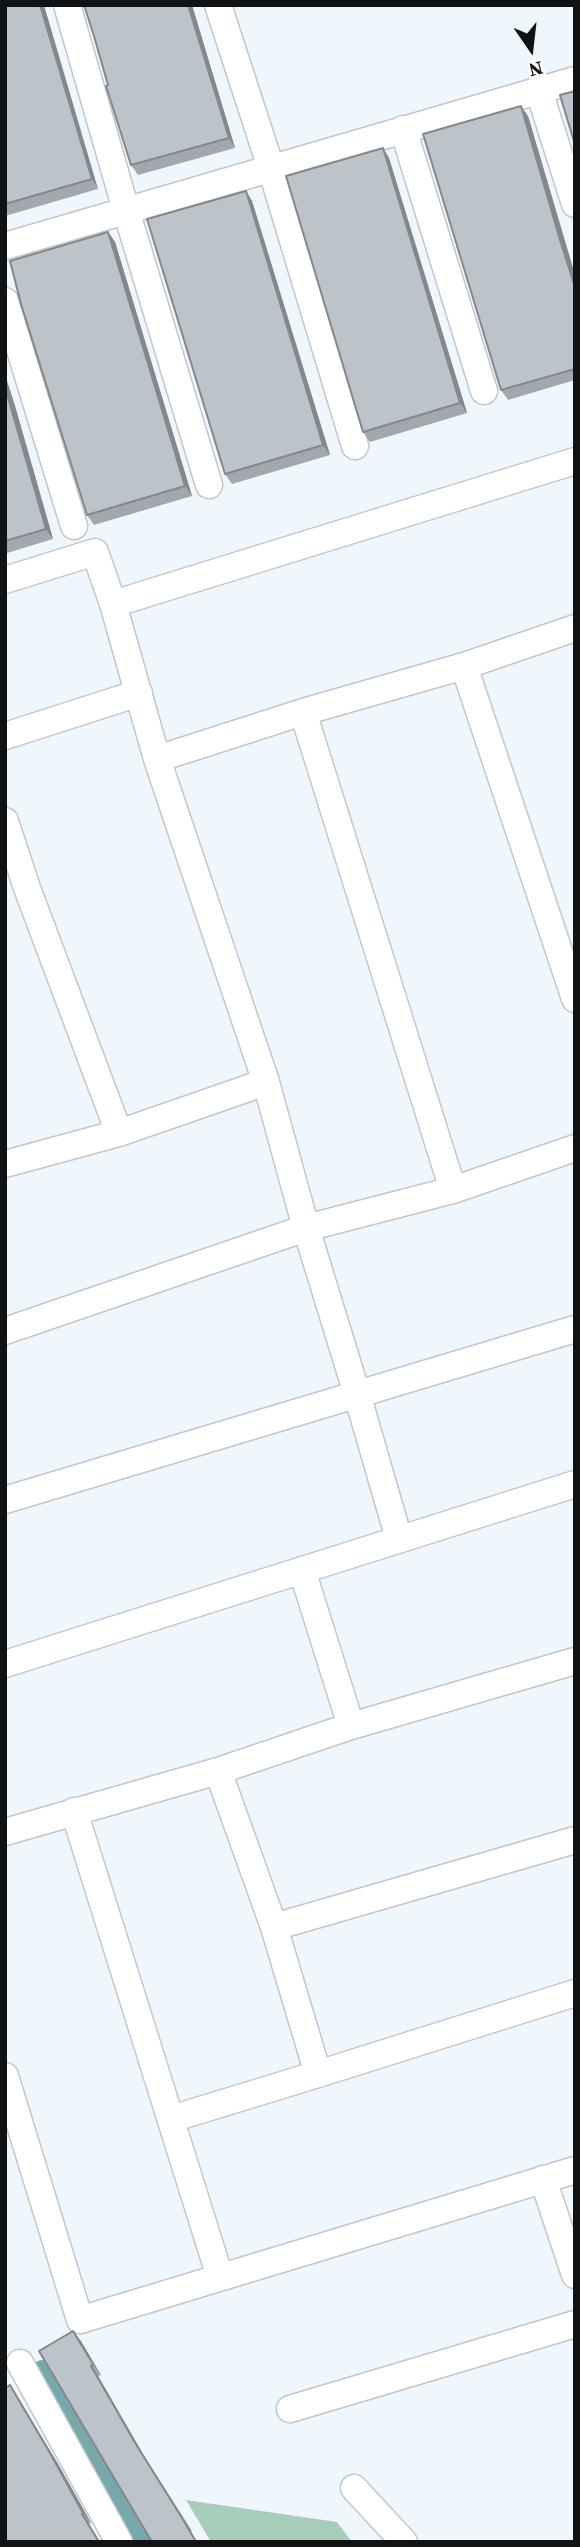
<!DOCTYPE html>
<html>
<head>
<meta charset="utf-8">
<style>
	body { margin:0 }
	#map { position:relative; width:580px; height:2547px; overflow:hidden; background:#eff7fd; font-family:"Source Serif 4",serif }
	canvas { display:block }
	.frame { position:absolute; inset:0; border:7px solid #101214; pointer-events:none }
	.north { position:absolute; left:496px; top:14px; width:70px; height:70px; -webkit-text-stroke:5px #fff; paint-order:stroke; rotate:166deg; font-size:19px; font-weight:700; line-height:28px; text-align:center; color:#101214 }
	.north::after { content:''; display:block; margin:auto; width:24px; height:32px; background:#101214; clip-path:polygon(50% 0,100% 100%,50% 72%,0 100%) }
</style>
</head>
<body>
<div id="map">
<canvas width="580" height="2547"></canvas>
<div class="frame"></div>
<div class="north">N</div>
</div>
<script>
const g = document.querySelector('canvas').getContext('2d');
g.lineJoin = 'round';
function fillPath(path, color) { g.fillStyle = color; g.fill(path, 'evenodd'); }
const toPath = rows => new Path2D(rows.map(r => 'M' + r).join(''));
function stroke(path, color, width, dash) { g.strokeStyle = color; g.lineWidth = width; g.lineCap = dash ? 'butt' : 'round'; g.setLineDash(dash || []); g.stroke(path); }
const green = toPath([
	[186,2500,337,2522,352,2542,211,2542]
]);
const canal = toPath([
	[43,2374,136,2542]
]);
const minor = toPath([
	[67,5,126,210,209,485],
	[218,5,271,168,355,446],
	[539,91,575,204],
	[403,129,484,391],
	[5,246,575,80],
	[5,301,74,526],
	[5,580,95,552,113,604,157,759,266,1082,306,1228,357,1394,399,1539],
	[113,604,575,461],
	[464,666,575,999],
	[303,712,453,1190],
	[5,736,139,693],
	[157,759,303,712,464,666,575,628],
	[5,821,27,888,119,1133],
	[5,1164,119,1133,266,1082],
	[5,1331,306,1228,453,1190,575,1148],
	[5,1500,575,1329],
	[302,1570,351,1726],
	[5,1664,575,1484],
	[218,1771,274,1927,318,2074,575,1993],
	[74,1811,220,2277],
	[5,1832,218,1771,351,1726,575,1661],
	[274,1927,575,1840],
	[5,2076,80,2320,575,2170],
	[171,2119,318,2074],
	[543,2179,575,2275],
	[20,2363,119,2542],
	[290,2409,575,2324],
	[354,2488,404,2542]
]);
const wall = toPath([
	[5,5,98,189,5,216],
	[84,5,192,5,235,148,138,175,131,165,94,36],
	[528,116,575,275,575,380,508,400,501,390],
	[383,148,389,158,467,413,370,442,363,432],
	[246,191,252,201,330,455,232,484,225,474],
	[108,232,115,242,192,496,94,525,87,515],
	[5,375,15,406,53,539,7,553,5,550],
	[73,2331,101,2375,98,2376,144,2456,192,2531,152,2542],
	[10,2385,58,2464,91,2523,89,2524,100,2542,5,2542]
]);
const shadedWall = toPath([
	[40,5,44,5,98,189,92,179],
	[188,5,192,5,235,148,229,138],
	[521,106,528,116,575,275,575,287,560,240],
	[383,148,389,158,467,413,460,403],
	[246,191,252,201,330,455,323,445],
	[108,232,115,242,192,496,185,486],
	[5,375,15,406,53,539,46,529,5,387],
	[73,2331,81,2341,101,2375,93,2364],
	[91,2366,98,2376,144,2456,197,2542,196,2542,137,2446],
	[10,2385,58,2464,91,2523,83,2513]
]);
const building = toPath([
	[5,5,40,5,92,179,5,204,5,5],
	[84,5,188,5,229,138,131,165,106,86,108,85,94,36,84,5],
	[575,91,575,145,560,95,575,91],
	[521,106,560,240,575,287,575,369,501,390,423,134,521,106],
	[383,148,460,403,363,432,286,176,383,148],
	[246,191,323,445,225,474,147,219,246,191],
	[108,232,185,486,87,515,21,304,10,261,108,232],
	[5,387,46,529,5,541,5,387],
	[73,2331,93,2364,91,2366,137,2446,184,2521,196,2542,152,2542,39,2351,73,2331],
	[10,2385,50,2453,83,2513,82,2514,99,2542,5,2542,5,2388,10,2385]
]);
fillPath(green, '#a7ceba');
stroke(canal, '#77a9ac', 28);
stroke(minor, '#c0c7cd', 29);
stroke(minor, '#fff', 26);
fillPath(wall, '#a2a8ad');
fillPath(shadedWall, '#84888d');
fillPath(building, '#bcc3c9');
stroke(building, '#84888d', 2);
</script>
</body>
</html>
